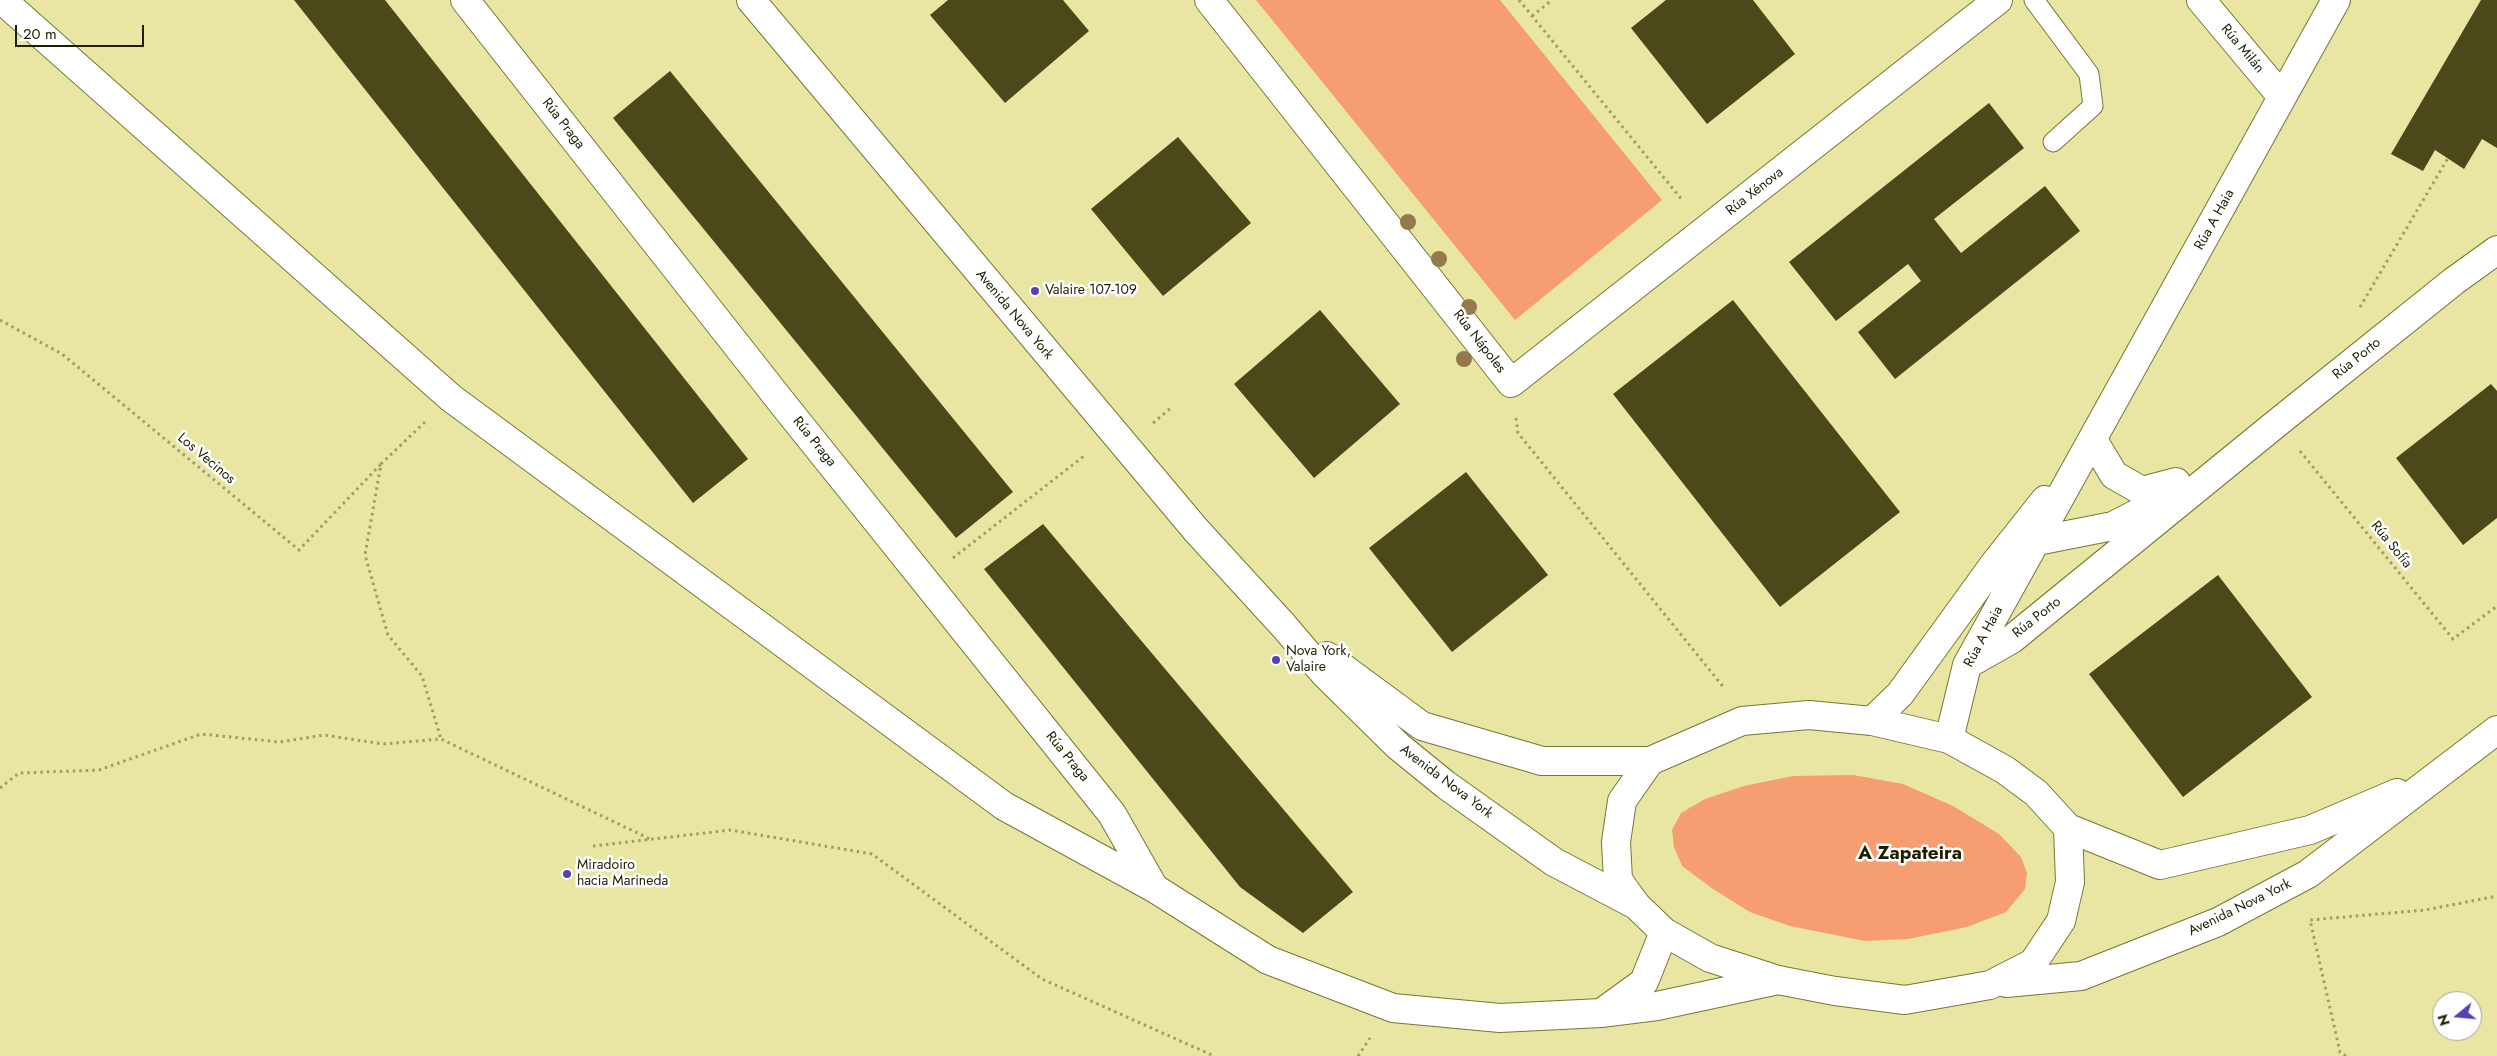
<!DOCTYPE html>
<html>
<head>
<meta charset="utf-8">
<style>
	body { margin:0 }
	#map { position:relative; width:2497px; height:1056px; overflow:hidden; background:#e8e6a2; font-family:Jost,sans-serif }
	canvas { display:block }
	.north { position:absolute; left:2432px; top:991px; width:50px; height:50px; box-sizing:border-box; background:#fff; border:1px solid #a5a59a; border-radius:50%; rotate:253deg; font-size:14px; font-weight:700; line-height:20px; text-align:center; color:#1f1e03 }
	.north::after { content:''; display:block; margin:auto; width:18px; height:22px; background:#583fb7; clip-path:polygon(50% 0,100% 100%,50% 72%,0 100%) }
	.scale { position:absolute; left:15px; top:25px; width:129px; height:22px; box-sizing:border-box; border:2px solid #1f1e03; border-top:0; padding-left:6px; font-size:15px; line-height:18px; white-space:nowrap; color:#1f1e03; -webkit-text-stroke:4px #fff; paint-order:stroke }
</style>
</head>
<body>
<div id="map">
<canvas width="2497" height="1056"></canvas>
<div class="north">N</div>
<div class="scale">20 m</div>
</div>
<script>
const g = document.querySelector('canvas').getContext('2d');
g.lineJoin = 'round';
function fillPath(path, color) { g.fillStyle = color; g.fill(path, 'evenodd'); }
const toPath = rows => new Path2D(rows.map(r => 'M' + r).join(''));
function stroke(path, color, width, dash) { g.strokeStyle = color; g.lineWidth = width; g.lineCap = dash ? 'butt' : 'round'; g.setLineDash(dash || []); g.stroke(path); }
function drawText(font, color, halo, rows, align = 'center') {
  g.font = font + ' Jost,sans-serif'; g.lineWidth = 5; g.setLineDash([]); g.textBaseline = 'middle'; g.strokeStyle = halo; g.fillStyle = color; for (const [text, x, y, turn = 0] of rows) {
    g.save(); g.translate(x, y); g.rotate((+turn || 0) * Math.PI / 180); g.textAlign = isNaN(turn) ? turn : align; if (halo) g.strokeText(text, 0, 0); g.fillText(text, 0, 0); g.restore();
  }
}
const green = toPath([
	[1256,0,1500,0,1662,200,1515,320],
	[1853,775,1903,784,1953,806,1999,834,2021,857,2027,873,2025,889,2006,912,1967,927,1908,939,1865,941,1790,926,1750,912,1713,889,1682,866,1674,847,1672,830,1681,813,1705,799,1744,786,1793,776]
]);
const building = toPath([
	[294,0,385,0,748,459,693,503],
	[948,0,1063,0,1089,31,1005,103,930,15],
	[1666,0,1753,0,1795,54,1707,124,1631,28],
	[2481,0,2497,0,2497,148,2482,139,2464,169,2435,150,2423,171,2391,154],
	[670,71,1013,492,956,538,613,118],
	[1989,103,2024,148,1934,219,1961,253,2045,186,2080,231,1895,379,1858,332,1921,281,1908,264,1836,321,1789,262],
	[1178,137,1251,223,1163,296,1091,209],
	[1733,300,1900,512,1780,607,1613,394],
	[1320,310,1400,404,1314,478,1234,384],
	[2491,384,2497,391,2497,518,2463,545,2396,458],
	[1466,472,1548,575,1452,652,1369,548],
	[1043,524,1353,892,1303,933,1240,887,984,569],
	[2218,575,2312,697,2183,797,2089,674]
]);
const path = toPath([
	[1519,0,1683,201],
	[1532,16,1552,0],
	[2360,307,2448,158],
	[0,320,62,354,299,550,381,464],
	[1516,418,1518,433,1725,689],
	[425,422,381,464,365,555,388,635,422,676,441,739],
	[1153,423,1172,407],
	[2300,451,2453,639,2497,606],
	[953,558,1084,456,1086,458],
	[0,788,19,773,99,770,201,734,280,742,324,735,383,744,441,739,650,839],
	[593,846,730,830,872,854,1042,979,1214,1056],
	[1358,1056,1370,1038],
	[2346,1056,2340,1052,2310,920,2425,910,2497,896]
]);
const service = toPath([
	[2034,0,2089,74,2093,106,2053,142]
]);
const minor = toPath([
	[2,0,451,398,1004,806,1154,888,1268,960,1393,1008,1500,1018,1601,1013,1657,1006,1778,980],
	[465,0,783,404,1112,814,1154,888],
	[1209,0,1511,383,1998,0],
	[2201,0,2282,97],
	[2093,440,2114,475,2142,491,2176,482],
	[2027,547,2037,541,2113,526,2169,497],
	[1968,664,2012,639,2277,423,2454,281,2497,250],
	[1872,721,1900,694,1995,563,2045,500],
	[1949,739,1967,665,2336,0],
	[1604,1011,1644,982,1664,932]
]);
const tertiary = toPath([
	[751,0,1196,530,1283,625,1324,673,1398,746,1446,785,1554,862,1636,905],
	[1327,656,1422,726,1542,761,1650,761],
	[1809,715,1872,721,1949,739,2005,770,2036,793,2068,828,2070,882,2061,921,2033,963,1990,985,1905,1000,1835,991,1778,980,1710,958,1664,932,1636,905,1618,880,1616,842,1622,801,1650,761,1742,721,1809,715],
	[2068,828,2160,865,2310,830,2397,793],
	[2006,983,2081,976,2218,922,2308,874,2497,730]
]);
const trees = [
	[1408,222],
	[1439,259],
	[1469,307],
	[1464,359]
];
const markers = [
	[1035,291,5,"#583fb7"],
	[1276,660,5,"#583fb7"],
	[567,874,5,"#583fb7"]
];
const streetNames = [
	["Rúa Milán",2242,49,50],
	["Rúa Praga",563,124,52],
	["Rúa Xénova",1755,192,-38],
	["Rúa A Haia",2215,220,-61],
	["Avenida Nova York",1014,315,50],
	["Rúa Nápoles",1479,342,52],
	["Rúa Porto",2357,359,-39],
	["Rúa Praga",814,442,51],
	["Los Vecinos",206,459,40],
	["Rúa Sofía",2391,545,51],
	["Rúa Porto",2037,618,-38],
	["Rúa A Haia",1984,637,-62],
	["Rúa Praga",1067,757,51],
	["Avenida Nova York",1446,782,37],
	["Avenida Nova York",2240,908,-26]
];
const poiNames = [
	["Valaire 107-109",1045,291],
	["Nova York,",1286,652],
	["Valaire",1286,668],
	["Miradoiro",577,866],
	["hacia Marineda",577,882]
];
const districtNames = [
	["A Zapateira",1910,854]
];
fillPath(green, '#f69d72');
fillPath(building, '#4b4819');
stroke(service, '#797635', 21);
stroke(minor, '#797635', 30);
stroke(tertiary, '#797635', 30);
stroke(path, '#9e9c67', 3, [2.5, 4]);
stroke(service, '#fff', 19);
stroke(minor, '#fff', 28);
stroke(tertiary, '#fff', 28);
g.fillStyle = '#93794c';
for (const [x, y] of trees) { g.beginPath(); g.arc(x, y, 8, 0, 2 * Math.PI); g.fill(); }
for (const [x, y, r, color] of markers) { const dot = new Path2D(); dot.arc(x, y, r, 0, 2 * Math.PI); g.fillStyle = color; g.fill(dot); stroke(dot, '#fff', 2); }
drawText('14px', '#1f1e03', '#fff', streetNames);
drawText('14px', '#1f1e03', '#fff', poiNames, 'left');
drawText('bold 19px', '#1f1e03', '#fff', districtNames);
</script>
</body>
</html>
